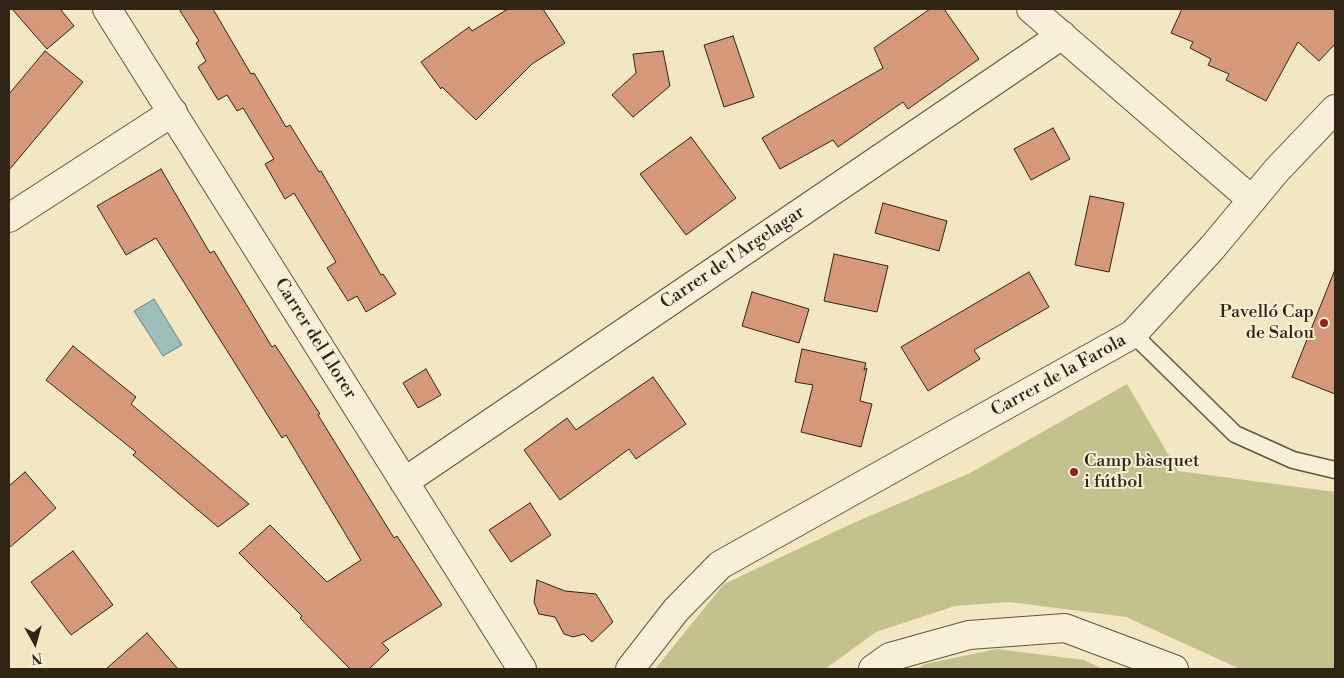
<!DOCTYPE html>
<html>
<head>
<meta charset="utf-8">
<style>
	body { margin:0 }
	#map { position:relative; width:1344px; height:678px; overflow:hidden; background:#f3e6c2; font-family:"Libre Bodoni",serif }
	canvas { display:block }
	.frame { position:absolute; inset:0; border:10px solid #302415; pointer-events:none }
	.north { position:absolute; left:10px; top:618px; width:50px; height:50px; -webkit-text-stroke:4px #f7efd7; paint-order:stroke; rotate:173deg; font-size:14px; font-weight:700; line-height:20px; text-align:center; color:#302415 }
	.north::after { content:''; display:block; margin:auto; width:18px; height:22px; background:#302415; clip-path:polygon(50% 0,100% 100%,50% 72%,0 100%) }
</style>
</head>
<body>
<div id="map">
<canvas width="1344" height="678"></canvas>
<div class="frame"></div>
<div class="north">N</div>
</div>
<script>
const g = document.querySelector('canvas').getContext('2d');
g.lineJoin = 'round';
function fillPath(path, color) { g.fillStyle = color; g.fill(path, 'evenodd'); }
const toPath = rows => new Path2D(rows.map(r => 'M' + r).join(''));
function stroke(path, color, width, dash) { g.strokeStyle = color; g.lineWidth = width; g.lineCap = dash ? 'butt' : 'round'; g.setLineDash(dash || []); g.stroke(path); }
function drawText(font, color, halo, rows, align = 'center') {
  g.font = font + ' "Libre Bodoni",serif'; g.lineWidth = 4; g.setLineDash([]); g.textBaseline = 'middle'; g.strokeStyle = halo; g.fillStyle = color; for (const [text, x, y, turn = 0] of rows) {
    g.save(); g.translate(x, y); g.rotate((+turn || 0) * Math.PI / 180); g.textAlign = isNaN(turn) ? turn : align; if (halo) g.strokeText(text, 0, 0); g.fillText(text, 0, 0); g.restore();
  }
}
const green = toPath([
	[1127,384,1178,471,1335,492,1335,669,1240,669,1126,617,1010,602,955,606,876,632,825,669,655,669,724,584,851,524,970,473],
	[997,649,1084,660,1103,669,917,669,925,664]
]);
const water = toPath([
	[154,299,182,345,163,356,134,311,154,299]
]);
const building = toPath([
	[12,9,60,9,74,26,47,49,12,9],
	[179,9,213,9,251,74,254,73,286,127,290,125,319,172,321,171,381,275,383,274,396,294,366,312,357,296,348,301,327,268,336,262,294,193,285,199,265,164,274,159,243,108,237,111,227,95,218,100,198,67,206,61,196,43,199,41,179,9],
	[508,9,543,9,565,43,532,64,476,120,442,87,441,89,421,62,469,27,472,31,508,9],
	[930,9,944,9,979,59,908,109,903,102,838,147,833,140,780,169,762,138,883,68,874,48,930,9],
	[1182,9,1335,9,1335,44,1319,61,1298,42,1266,101,1226,80,1229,74,1208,65,1211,59,1190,48,1193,42,1171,33,1182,9],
	[733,36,754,97,724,107,704,45,733,36],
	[45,51,83,82,9,170,9,94,45,51],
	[663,51,670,86,633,117,612,95,636,73,633,54,663,51],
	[1053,128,1070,159,1031,180,1014,149,1053,128],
	[691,137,736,198,686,235,640,174,691,137],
	[161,169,210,253,214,251,272,347,275,345,320,414,318,415,394,538,397,536,442,605,382,643,389,650,369,669,350,669,300,618,302,616,239,553,270,525,327,582,361,560,286,435,282,438,156,238,126,255,97,206,161,169],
	[1090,196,1124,203,1109,272,1075,265,1090,196],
	[883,203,947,221,939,251,875,233,883,203],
	[834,254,888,266,877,312,824,301,834,254],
	[1029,272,1049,307,974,350,980,359,928,391,901,347,1029,272],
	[1334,272,1335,272,1335,394,1292,377,1334,272],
	[752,292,809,309,799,343,742,326,752,292],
	[73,346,136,397,131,404,249,504,218,527,133,455,136,452,46,380,73,346],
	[802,349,866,363,864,370,867,368,860,401,872,404,861,447,801,432,813,385,795,382,802,349],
	[426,369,441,395,418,408,403,383,426,369],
	[653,377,686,424,636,459,629,449,560,500,524,450,567,418,576,430,653,377],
	[25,472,56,508,9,548,9,486,25,472],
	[530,503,551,535,511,562,489,530,530,503],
	[73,551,113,605,71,635,31,582,73,551],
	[537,580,565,591,596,594,613,622,592,642,584,634,573,637,564,634,555,617,539,614,534,602,537,580],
	[147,633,178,669,106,669,147,633]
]);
const service = toPath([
	[1133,334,1235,434,1293,460,1335,470]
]);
const minor = toPath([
	[107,9,522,669],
	[1252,200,1276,171,1335,109],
	[9,218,173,112],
	[404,482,1062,35],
	[630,669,676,610,720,565,1133,334,1212,248,1252,200,1031,9],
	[873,669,890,657,969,635,1065,628,1174,669]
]);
const markers = [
	[1324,323,5,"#8f2418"],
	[1074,472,5,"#8f2418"]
];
const streetNames = [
	["Carrer de l'Argelagar",733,258,-34],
	["Carrer del Llorer",315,339,58],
	["Carrer de la Farola",1059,376,-29]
];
const poiNames = [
	["Pavelló Cap",1314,313],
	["de Salou",1314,334],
	["Camp bàsquet",1084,462,"left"],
	["i fútbol",1084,483,"left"]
];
fillPath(green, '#c3c28e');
fillPath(water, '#9dbeba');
stroke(water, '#718078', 1);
fillPath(building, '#d5987b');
stroke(building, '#302415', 1);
stroke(service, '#615440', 19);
stroke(minor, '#615440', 30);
stroke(service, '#f7efd7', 16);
stroke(minor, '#f7efd7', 28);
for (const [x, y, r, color] of markers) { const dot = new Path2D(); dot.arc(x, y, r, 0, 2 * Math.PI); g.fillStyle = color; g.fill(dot); stroke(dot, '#f7efd7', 2); }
drawText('18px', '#302415', '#f7efd7', streetNames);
drawText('18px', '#302415', '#f7efd7', poiNames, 'right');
</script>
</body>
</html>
